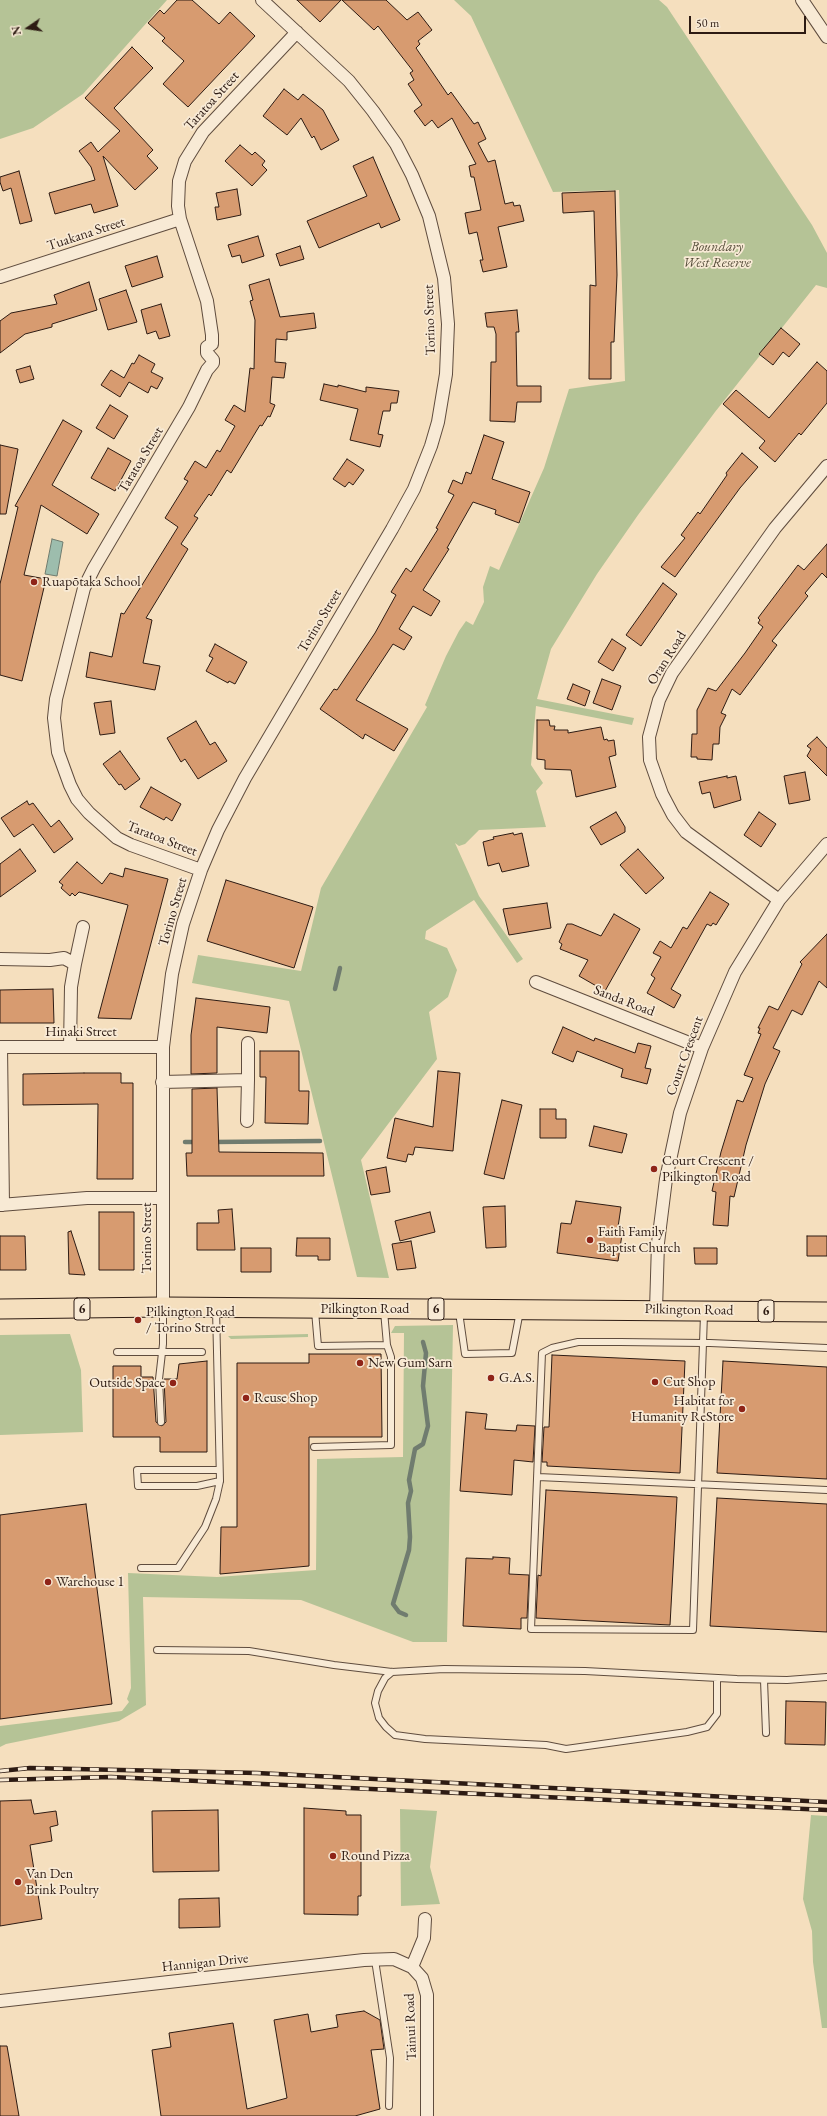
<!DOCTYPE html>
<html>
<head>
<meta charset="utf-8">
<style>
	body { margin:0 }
	#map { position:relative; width:827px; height:2116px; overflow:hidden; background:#f5dfbe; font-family:"EB Garamond",serif }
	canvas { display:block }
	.north { position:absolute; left:8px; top:8px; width:40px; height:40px; -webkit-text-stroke:3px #f8ead5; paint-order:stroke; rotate:257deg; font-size:11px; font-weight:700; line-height:16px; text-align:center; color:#2d1b13 }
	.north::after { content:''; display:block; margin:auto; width:14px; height:18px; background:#2d1b13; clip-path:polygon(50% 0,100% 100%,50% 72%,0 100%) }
	.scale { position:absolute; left:689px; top:16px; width:117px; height:18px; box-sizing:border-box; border:2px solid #2d1b13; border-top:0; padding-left:5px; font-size:12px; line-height:14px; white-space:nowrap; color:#2d1b13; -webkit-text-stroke:3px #f8ead5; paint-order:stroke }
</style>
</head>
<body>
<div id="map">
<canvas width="827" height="2116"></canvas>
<div class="north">N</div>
<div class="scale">50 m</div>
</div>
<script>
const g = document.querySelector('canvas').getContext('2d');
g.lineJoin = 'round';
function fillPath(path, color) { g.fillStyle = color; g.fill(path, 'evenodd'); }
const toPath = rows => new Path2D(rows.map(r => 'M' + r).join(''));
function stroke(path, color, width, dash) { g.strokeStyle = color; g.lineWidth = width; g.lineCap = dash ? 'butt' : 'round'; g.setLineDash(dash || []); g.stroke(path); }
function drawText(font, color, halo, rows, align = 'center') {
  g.font = font + ' "EB Garamond",serif'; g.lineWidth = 3.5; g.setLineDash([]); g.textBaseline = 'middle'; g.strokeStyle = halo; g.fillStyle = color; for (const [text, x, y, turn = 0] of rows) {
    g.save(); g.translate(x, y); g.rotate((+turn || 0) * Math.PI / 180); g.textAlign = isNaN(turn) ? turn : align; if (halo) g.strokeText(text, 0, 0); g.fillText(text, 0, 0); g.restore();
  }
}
const green = toPath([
	[0,0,167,0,83,94,33,128,0,139],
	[454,0,659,0,667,7,812,225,827,253,827,288,816,285,715,412,638,515,597,574,551,649,537,699,634,718,632,725,536,706,531,765,543,783,536,791,546,827,479,830,465,844,459,846,455,843,479,896,523,959,517,963,474,900,426,931,425,939,447,948,457,970,448,997,429,1012,437,1059,361,1160,389,1278,357,1277,289,1001,192,983,198,955,301,971,321,888,427,707,425,705,446,656,459,631,466,621,473,625,484,602,483,587,490,566,499,570,544,468,569,389,625,381,619,190,553,192,471,16],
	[453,1325,447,1642,413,1642,301,1600,143,1597,146,1705,119,1721,6,1744,0,1747,0,1726,122,1711,129,1702,127,1699,131,1688,128,1573,217,1577,316,1570,317,1459,403,1457,404,1333,391,1333,395,1326],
	[70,1334,81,1370,83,1432,0,1435,0,1335],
	[308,1334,308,1337,231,1339,228,1336],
	[400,1809,437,1811,430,1867,440,1904,401,1906],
	[811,1815,827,1816,827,2028,822,2028,813,1962,812,1931,803,1899]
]);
const water = toPath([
	[52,539,63,542,57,576,45,574,52,539]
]);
const stream = toPath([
	[335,989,340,968],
	[185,1142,198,1142],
	[213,1142,320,1141],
	[406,1615,399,1612,393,1604,409,1550,410,1537,408,1503,411,1491,409,1480,415,1449,423,1444,428,1426,423,1386,426,1353,423,1342]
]);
const building = toPath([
	[177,0,192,0,219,24,230,12,255,36,188,107,163,84,184,61,162,41,165,38,148,23,160,10,164,14,177,0],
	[297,0,341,0,320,22,297,0],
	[342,0,386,0,407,20,418,12,432,30,418,41,420,44,416,48,448,95,451,92,474,124,478,122,486,139,478,143,488,162,495,160,505,204,513,202,514,206,520,205,524,221,498,227,507,267,483,272,480,260,483,260,477,232,469,234,465,213,481,210,474,177,471,177,469,166,476,164,452,118,438,128,432,120,425,126,414,111,422,105,408,84,414,80,410,73,413,71,378,26,374,30,342,0],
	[132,47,153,68,114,108,153,150,147,156,158,168,135,190,103,156,118,206,94,213,91,204,55,214,49,193,95,180,91,167,79,151,91,142,98,152,120,131,85,98,132,47],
	[284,89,298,100,303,94,323,110,339,140,321,150,314,136,312,138,301,118,287,135,263,116,284,89],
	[240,145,252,155,255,152,265,161,262,165,267,170,252,186,225,161,240,145],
	[373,157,400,220,381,228,379,223,319,248,307,221,367,196,353,166,373,157],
	[19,171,32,221,20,224,11,188,3,191,0,182,0,177,19,171],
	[237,189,241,215,217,220,215,207,219,207,216,193,237,189],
	[615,191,617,275,614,342,611,342,611,379,589,379,590,285,596,286,594,211,563,213,562,193,615,191],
	[258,236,264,256,242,263,240,255,232,257,228,245,258,236],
	[300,246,304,259,280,266,276,254,300,246],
	[157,256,163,277,132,287,125,266,157,256],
	[269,279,280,317,314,313,316,328,287,332,287,340,276,339,275,362,286,363,284,378,272,377,270,403,275,405,270,417,268,416,262,426,260,425,231,473,227,470,211,496,209,494,194,516,198,518,181,544,188,549,146,618,152,620,143,663,160,666,155,690,86,677,90,652,112,657,121,613,124,614,178,527,165,518,188,481,184,479,195,461,206,468,217,450,220,452,235,426,225,420,234,405,245,412,250,368,254,369,255,320,250,301,253,300,249,285,269,279],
	[89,282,97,310,52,324,52,327,25,334,0,353,0,321,11,313,57,304,54,295,89,282],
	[126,290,137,322,108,330,99,299,126,290],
	[161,304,170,336,159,339,156,331,147,334,141,310,161,304],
	[517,310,519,332,516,332,517,386,541,386,541,402,517,402,515,422,490,421,491,362,496,362,496,334,494,327,487,327,485,313,517,310],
	[781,328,800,344,789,357,783,352,773,365,759,354,781,328],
	[139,355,155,364,151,372,163,378,157,389,151,386,148,393,129,382,120,397,101,385,111,370,124,378,132,363,134,364,139,355],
	[817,362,827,371,827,403,801,435,799,433,775,462,759,448,765,441,723,404,736,390,769,418,817,362],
	[30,366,34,379,20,383,16,370,30,366],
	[324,384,338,387,338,385,366,392,366,387,399,391,397,403,391,403,390,411,383,411,378,434,383,435,380,447,350,440,358,409,320,400,324,384],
	[110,405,128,416,114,439,96,428,110,405],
	[63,420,82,431,52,485,99,514,87,534,41,505,24,575,46,579,22,681,0,675,0,584,18,507,15,506,63,420],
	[484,435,504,442,492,479,530,492,519,523,495,514,496,510,473,502,447,548,449,549,423,590,440,601,431,616,413,606,399,629,412,637,404,650,393,644,356,700,408,729,394,751,365,734,363,739,320,709,334,689,337,690,375,633,396,595,391,592,406,568,411,572,438,529,436,528,454,495,448,492,453,480,462,484,466,472,471,474,484,435],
	[0,445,18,449,6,514,0,514,0,445],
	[108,448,131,461,115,491,91,478,108,448],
	[742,453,758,467,740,488,675,577,661,567,685,538,681,535,698,512,700,514,727,475,726,473,742,453],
	[347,459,364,470,353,485,349,482,345,487,333,479,347,459],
	[827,544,827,578,822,573,805,593,808,596,772,641,777,645,740,695,732,689,721,713,726,715,720,727,719,744,713,744,712,760,697,759,697,757,691,757,692,734,697,734,697,710,708,688,716,691,745,653,763,627,758,623,760,620,758,618,798,565,804,570,827,544],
	[663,583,677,594,641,646,626,635,663,583],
	[612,639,626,648,613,671,598,662,612,639],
	[215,644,247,662,235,684,229,681,228,683,206,671,213,658,209,656,215,644],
	[602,679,621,686,612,710,593,703,602,679],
	[573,684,590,691,585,706,567,699,573,684],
	[111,701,115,733,100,735,94,703,111,701],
	[537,720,549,720,550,726,555,726,554,730,568,730,568,733,601,727,604,740,607,739,608,741,614,740,616,755,609,757,616,787,576,797,571,770,545,769,545,760,537,759,537,720],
	[196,721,210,745,215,742,227,761,198,779,185,759,181,762,167,738,196,721],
	[817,737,827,748,827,776,807,756,811,749,807,746,817,737],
	[120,751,140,779,125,790,121,784,119,785,103,764,120,751],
	[805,772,810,800,789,804,784,776,805,772],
	[727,776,727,778,736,776,741,800,714,808,710,792,702,794,699,782,727,776],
	[151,787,181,804,172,821,166,817,164,820,140,807,151,787],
	[27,801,29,805,33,803,51,827,59,820,73,839,54,853,33,824,14,837,1,818,27,801],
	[616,812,625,827,625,832,601,845,590,827,616,812],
	[759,812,776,824,761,847,744,835,759,812],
	[513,833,514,835,522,833,529,866,502,872,499,863,488,866,483,842,494,839,493,837,513,833],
	[20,849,36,871,0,897,0,864,20,849],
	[638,849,664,878,646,894,620,865,638,849],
	[77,862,102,884,110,873,123,877,125,868,168,879,131,1019,98,1018,128,905,79,892,75,896,72,893,70,896,61,888,63,885,59,882,77,862],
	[226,880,313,907,294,968,207,941,226,880],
	[710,892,729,904,716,925,713,923,711,926,707,924,671,989,681,995,674,1008,647,993,655,978,651,975,661,957,653,953,660,941,671,948,683,927,687,929,710,892],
	[547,903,551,928,509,935,503,909,547,903],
	[614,914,640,929,605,991,579,976,588,960,560,949,562,944,559,942,567,924,572,924,601,936,614,914],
	[827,934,827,988,819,981,802,1015,792,1010,773,1048,780,1051,765,1084,746,1145,734,1197,730,1196,728,1226,713,1225,716,1192,712,1191,721,1152,737,1100,743,1102,753,1078,744,1075,761,1034,758,1033,760,1028,758,1028,769,1006,778,1010,802,964,800,962,827,934],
	[53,989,54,1023,0,1023,0,990,53,989],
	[196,998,270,1007,267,1033,217,1027,217,1073,191,1074,191,1035,196,998],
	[563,1027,594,1041,595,1038,635,1053,638,1043,651,1046,645,1068,651,1069,647,1084,621,1077,623,1069,577,1051,573,1062,552,1053,563,1027],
	[260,1051,299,1051,299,1091,309,1091,308,1124,265,1123,266,1077,260,1077,260,1051],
	[438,1071,460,1073,453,1151,415,1147,413,1155,408,1154,406,1162,387,1158,395,1118,433,1127,438,1071],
	[84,1073,121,1073,121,1083,133,1083,133,1179,97,1179,98,1104,23,1105,23,1074,84,1073],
	[217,1088,219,1152,323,1153,324,1176,187,1176,186,1153,192,1153,192,1089,217,1088],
	[502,1100,522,1105,504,1179,484,1174,502,1100],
	[540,1109,556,1109,556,1119,566,1119,566,1138,540,1138,540,1109],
	[594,1126,627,1134,622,1153,589,1146,594,1126],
	[386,1167,390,1192,371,1195,366,1171,386,1167],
	[576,1201,621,1207,618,1227,623,1228,618,1261,557,1253,561,1223,571,1224,576,1201],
	[505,1206,506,1247,486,1248,483,1207,505,1206],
	[232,1209,235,1250,197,1250,197,1223,219,1223,218,1210,232,1209],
	[99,1212,134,1212,134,1270,99,1270,99,1212],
	[430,1212,435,1232,400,1241,395,1221,430,1212],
	[71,1231,81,1262,85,1275,69,1274,68,1232,71,1231],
	[0,1236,25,1236,26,1270,0,1270,0,1236],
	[807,1236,827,1236,827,1256,807,1256,807,1236],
	[297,1238,330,1238,330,1260,318,1260,318,1256,296,1256,297,1238],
	[411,1241,416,1268,397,1270,392,1244,411,1241],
	[241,1248,271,1248,271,1272,241,1272,241,1248],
	[694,1248,717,1248,717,1264,695,1264,694,1248],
	[309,1354,381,1354,382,1437,309,1437,309,1566,220,1574,221,1527,237,1527,237,1363,309,1363,309,1354],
	[552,1355,685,1361,680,1473,547,1466,547,1462,542,1462,544,1427,549,1427,552,1355],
	[207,1361,207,1452,160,1452,160,1437,113,1437,113,1366,141,1366,141,1377,153,1377,156,1422,162,1426,166,1422,164,1379,177,1379,179,1364,207,1361],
	[723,1361,827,1367,827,1479,717,1473,723,1361],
	[466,1412,487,1414,485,1429,516,1431,517,1425,535,1426,533,1462,514,1460,512,1495,460,1491,466,1412],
	[546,1490,677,1497,670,1625,536,1618,538,1575,541,1576,546,1490],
	[717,1498,827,1504,827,1632,710,1626,717,1498],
	[86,1504,112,1704,0,1719,0,1515,86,1504],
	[493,1557,510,1558,509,1574,529,1575,527,1618,521,1618,521,1629,463,1626,466,1558,493,1559,493,1557],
	[786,1701,826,1702,825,1745,785,1744,786,1701],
	[31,1800,34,1814,56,1811,58,1825,50,1827,52,1841,30,1845,42,1919,0,1926,0,1801,31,1800],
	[304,1808,346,1811,346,1815,361,1815,361,1896,358,1896,358,1915,304,1914,304,1808],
	[218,1810,219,1871,153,1872,152,1811,218,1810],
	[219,1898,220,1927,179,1928,179,1899,219,1898],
	[364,2011,380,2020,384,2049,371,2050,380,2109,355,2116,161,2116,152,2050,171,2047,169,2033,233,2023,247,2109,287,2098,274,2020,308,2014,311,2032,338,2027,336,2015,364,2011],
	[0,2046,7,2046,19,2116,0,2116,0,2046]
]);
const service = toPath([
	[315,1311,318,1346,387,1345,384,1311],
	[459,1312,465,1354,512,1353,520,1311],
	[704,1314,703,1343,693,1630,531,1629,542,1353,552,1348,578,1342,620,1342,703,1343,710,1343,827,1348],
	[117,1352,202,1352],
	[161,1422,159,1379,163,1344,163,1310],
	[314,1447,391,1445,391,1357,387,1345],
	[219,1470,137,1470,138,1486,197,1486,220,1481],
	[538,1477,827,1490],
	[141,1568,178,1568,205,1527,216,1499,220,1481,216,1309],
	[157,1650,249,1651,334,1665,392,1672,444,1669,585,1671,737,1679,787,1680,827,1677],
	[392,1672,385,1678,378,1691,375,1703,379,1718,386,1727,395,1735,425,1739,546,1745,566,1749,687,1732,707,1727,717,1714,717,1678],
	[764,1680,766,1733],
	[375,1960,390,2058,389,2106]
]);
const minor = toPath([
	[802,0,827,37],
	[0,277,180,219],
	[201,870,131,845,117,838,89,813,77,799,70,785,58,752,54,718,56,699,84,588,94,568,189,407,207,370,213,363,213,360,207,353,207,347,212,344,212,335,207,301,180,219,178,206,179,181,185,161,203,132,297,32],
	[779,900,686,832,673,815,662,794,650,760,649,737,659,700,672,673,775,528,827,466],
	[0,959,50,960,64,958,75,964,71,987,70,1047],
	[75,964,83,927],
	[536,982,702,1048],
	[0,1047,163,1047],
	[1,1047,3,1205],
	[248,1080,248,1043],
	[162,1082,248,1080,247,1121],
	[0,1205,87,1198,162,1198],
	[163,1307,163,1047,172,974,183,924,201,870,218,830,245,778,392,529,414,489,431,446,438,422,446,374,448,324,444,278,429,216,412,175,396,144,373,111,349,81,262,0],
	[656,1310,658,1243,666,1179,680,1113,702,1048,735,972,779,900,827,844],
	[425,1919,424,1938,412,1967,422,1978,427,1995,427,2116],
	[0,2001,364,1960,394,1959,412,1967]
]);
const primary = toPath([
	[0,1309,163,1307,827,1312]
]);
const rail = toPath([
	[0,1771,30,1768,257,1773,827,1802],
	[0,1780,111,1777,827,1810]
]);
const markers = [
	[34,582,4,"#8f2418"],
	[654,1169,4,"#8f2418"],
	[590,1240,4,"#8f2418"],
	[138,1320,4,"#8f2418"],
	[360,1363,4,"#8f2418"],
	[491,1378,4,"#8f2418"],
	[655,1382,4,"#8f2418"],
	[173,1383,4,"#8f2418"],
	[246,1398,4,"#8f2418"],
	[742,1409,4,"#8f2418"],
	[48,1582,4,"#8f2418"],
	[333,1856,4,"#8f2418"],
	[18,1882,4,"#8f2418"]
];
const shields = [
	[82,1309,16],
	[436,1309,16],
	[766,1311,16]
];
const shieldNames = [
	["6",82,1309],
	["6",436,1309],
	["6",766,1311]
];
const streetNames = [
	["Taratoa Street",212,101,-48],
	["Tuakana Street",86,234,-18],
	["Torino Street",430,320,-92],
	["Taratoa Street",141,460,-59],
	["Torino Street",320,621,-59],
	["Oran Road",667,658,-58],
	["Taratoa Street",162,839,21],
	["Torino Street",173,912,-74],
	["Sanda Road",624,1001,21],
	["Hinaki Street",81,1032],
	["Court Crescent",685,1056,-70],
	["Torino Street",147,1238,-90],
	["Pilkington Road",365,1309],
	["Pilkington Road",689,1310,1],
	["Hannigan Drive",205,1963,-6],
	["Tainui Road",411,2027,-92]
];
const parkNames = [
	["Boundary",717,247],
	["West Reserve",717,263]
];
const poiNames = [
	["Ruapōtaka School",42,582],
	["Court Crescent /",662,1161],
	["Pilkington Road",662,1177],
	["Faith Family",598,1232],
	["Baptist Church",598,1248],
	["Pilkington Road",146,1312],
	["/ Torino Street",146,1328],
	["New Gum Sarn",368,1363],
	["G.A.S.",499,1378],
	["Cut Shop",663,1382],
	["Outside Space",165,1383,"right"],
	["Reuse Shop",254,1398],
	["Habitat for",734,1401,"right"],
	["Humanity ReStore",734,1417,"right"],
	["Warehouse 1",56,1582],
	["Round Pizza",341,1856],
	["Van Den",26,1874],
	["Brink Poultry",26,1890]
];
fillPath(green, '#b5c396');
fillPath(water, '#9dbdad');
stroke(water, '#707c6f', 1);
stroke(stream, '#707c6f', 4.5);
fillPath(building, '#d79b70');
stroke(building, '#2d1b13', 1);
stroke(service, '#5f4c3e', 8);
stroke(minor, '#5f4c3e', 14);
stroke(primary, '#2d1b13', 21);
stroke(service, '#f8ead5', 6);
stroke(minor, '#f8ead5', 12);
stroke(primary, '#f5dfbe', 19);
stroke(rail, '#2d1b13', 4.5);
stroke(rail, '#f8ead5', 3, [9]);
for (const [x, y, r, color] of markers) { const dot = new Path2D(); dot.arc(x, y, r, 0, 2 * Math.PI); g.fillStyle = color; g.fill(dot); stroke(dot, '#f8ead5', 1.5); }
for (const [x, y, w] of shields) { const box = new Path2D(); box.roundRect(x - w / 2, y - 11, w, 22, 3); g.fillStyle = '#f8ead5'; g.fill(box); stroke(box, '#2d1b13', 1); }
drawText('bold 13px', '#2d1b13', null, shieldNames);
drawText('14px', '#2d1b13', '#f8ead5', streetNames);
drawText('italic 14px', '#564d3a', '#f8ead5', parkNames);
drawText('14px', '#2d1b13', '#f8ead5', poiNames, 'left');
</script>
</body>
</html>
